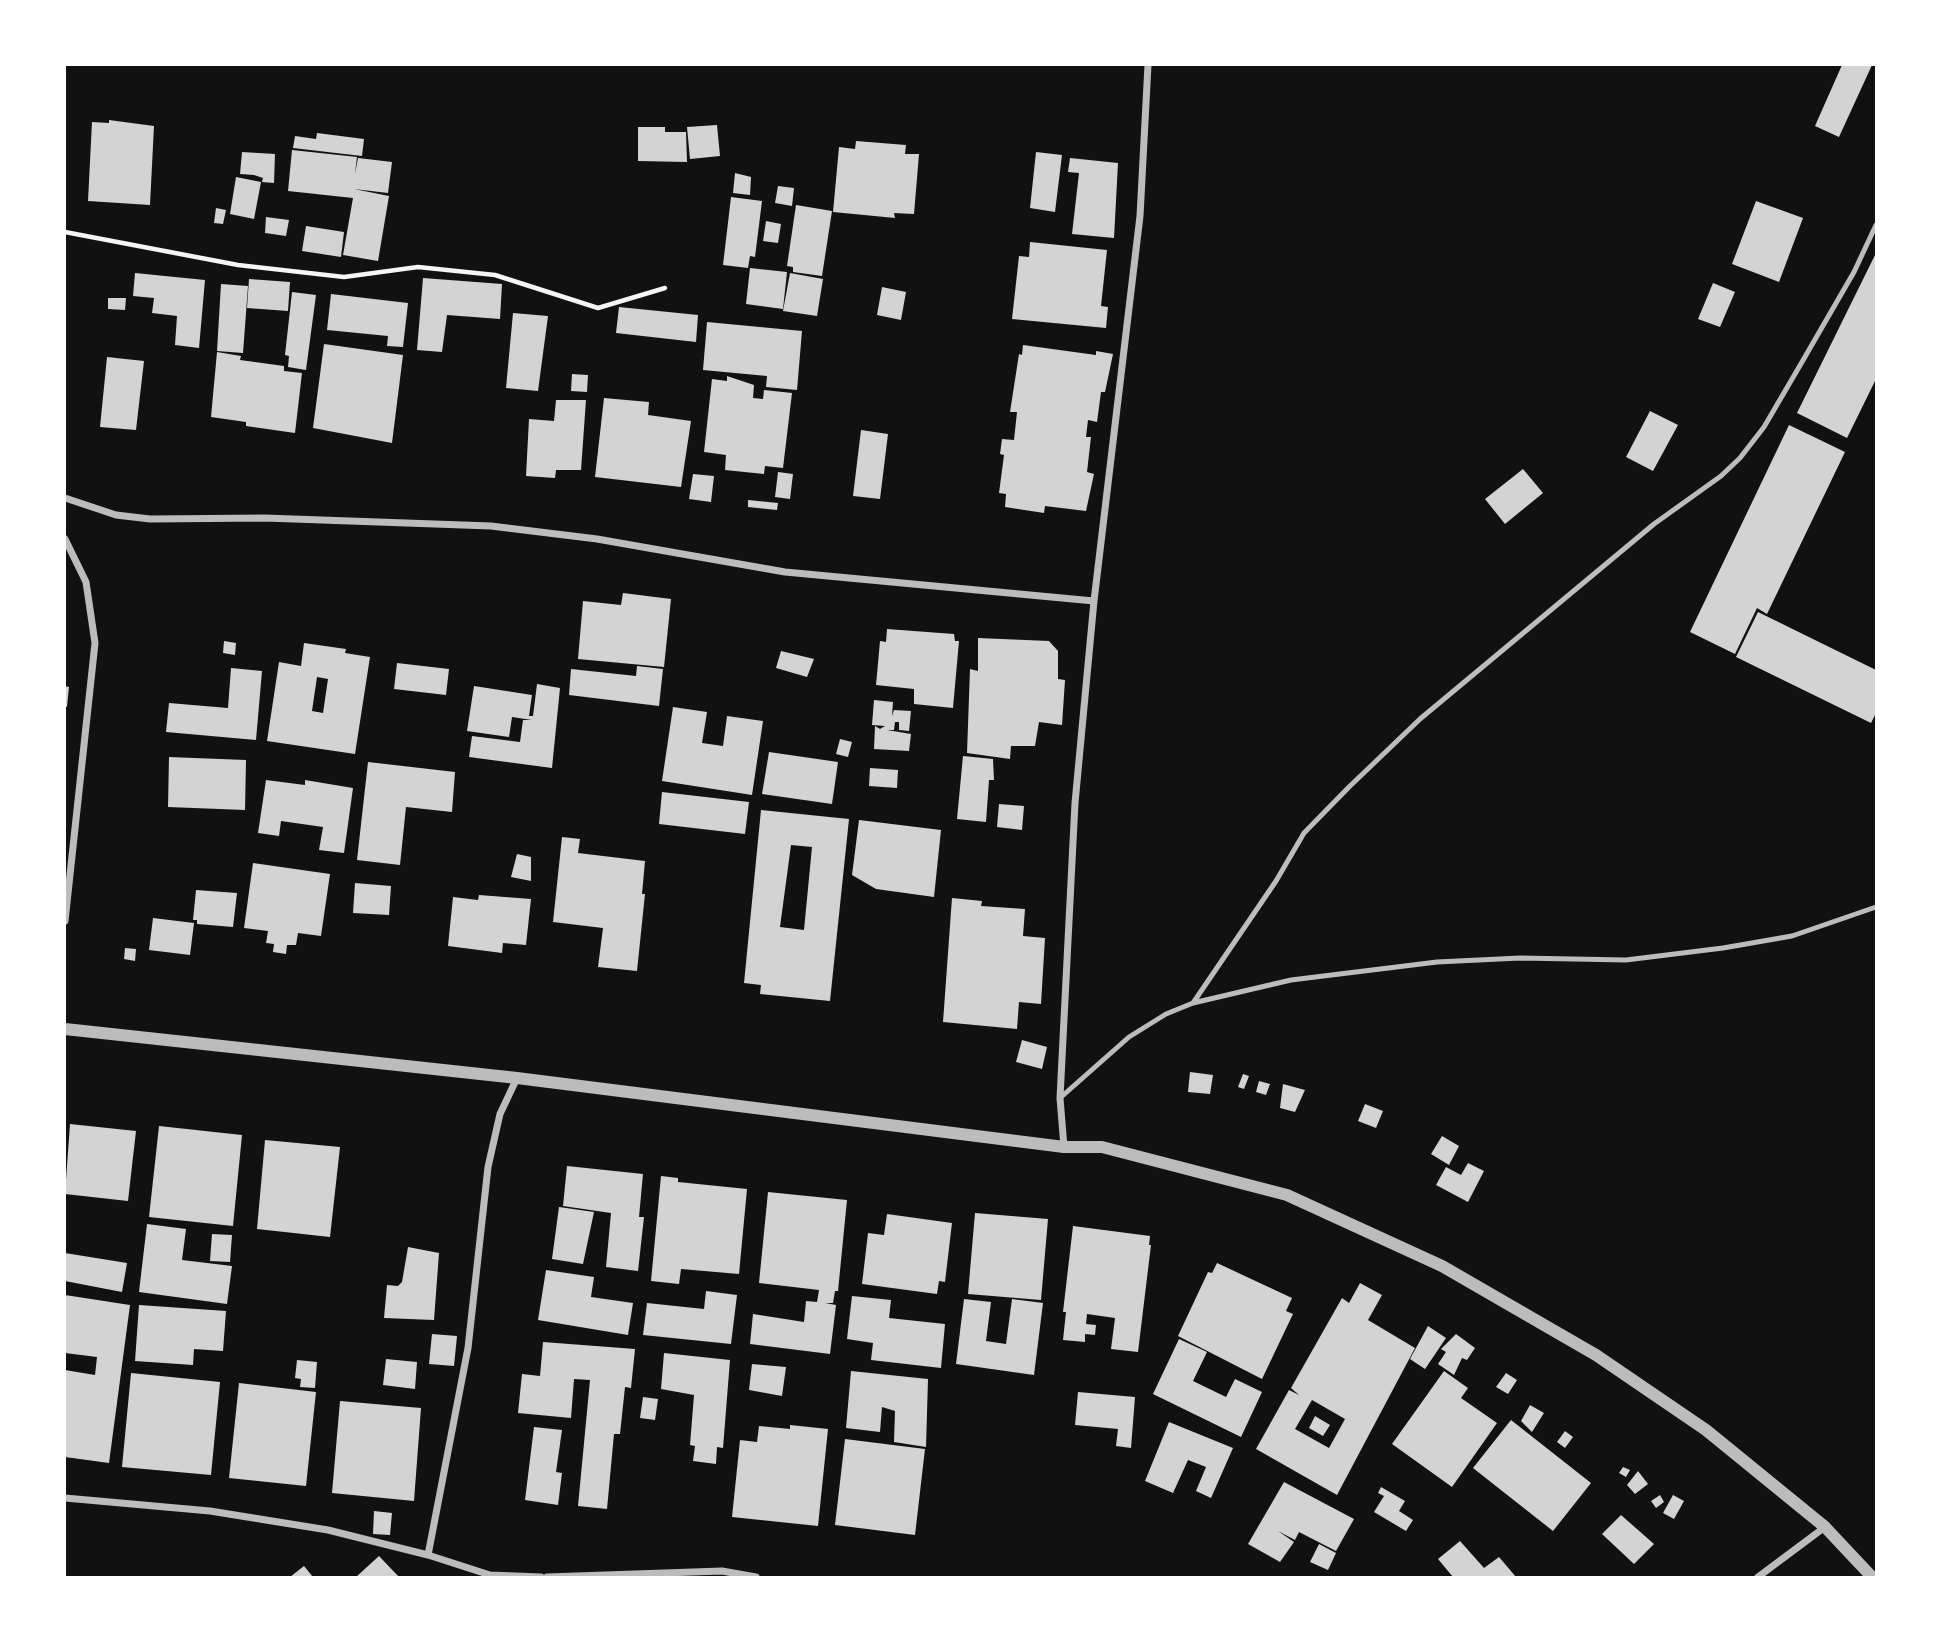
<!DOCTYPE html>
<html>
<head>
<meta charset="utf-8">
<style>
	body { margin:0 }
	#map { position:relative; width:1941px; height:1642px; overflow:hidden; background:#111; font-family:"Source Sans 3",sans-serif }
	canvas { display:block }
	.frame { position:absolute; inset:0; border:66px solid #fff; pointer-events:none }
</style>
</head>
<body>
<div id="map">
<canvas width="1941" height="1642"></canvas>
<div class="frame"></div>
</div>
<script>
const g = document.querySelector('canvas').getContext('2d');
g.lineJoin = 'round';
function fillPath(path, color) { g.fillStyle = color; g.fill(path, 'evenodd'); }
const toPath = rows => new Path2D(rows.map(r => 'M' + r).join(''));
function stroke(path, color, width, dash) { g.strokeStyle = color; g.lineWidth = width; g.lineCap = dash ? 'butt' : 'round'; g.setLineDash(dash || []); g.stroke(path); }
const building = toPath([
	[1842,65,1872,65,1839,137,1815,126],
	[109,120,154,126,150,205,88,201,92,122,109,123],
	[717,125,720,156,690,159,687,127],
	[638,127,665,127,665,132,686,132,687,162,638,161],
	[317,133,364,139,362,156,293,148,295,136,316,139],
	[856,141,906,145,905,154,919,154,914,214,894,213,895,218,833,212,839,147,855,149],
	[292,150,357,157,355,174,358,158,392,162,388,193,354,189,389,196,378,261,343,255,353,198,288,191],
	[242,152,275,154,274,183,262,182,263,178,254,175,240,174],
	[1036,152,1062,155,1055,212,1030,208],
	[1070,158,1118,163,1114,238,1072,234,1079,173,1068,172],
	[735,173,751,177,750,195,733,193],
	[236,177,261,182,254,219,230,214],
	[778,186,794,188,792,206,775,203],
	[731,197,762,201,755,257,750,256,748,268,723,265],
	[1756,201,1803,218,1779,282,1732,264],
	[796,205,832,211,822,276,793,272,793,267,787,266],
	[216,208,226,210,223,224,214,223],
	[266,217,289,220,286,236,265,233],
	[766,221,781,224,778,243,763,241],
	[306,226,344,232,341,257,302,251],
	[1030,242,1107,250,1101,306,1108,307,1106,328,1012,319,1019,256,1029,257],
	[1876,253,1876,379,1847,438,1797,413],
	[750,268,787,272,783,309,746,304],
	[135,273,205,280,199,348,175,345,177,316,152,313,154,298,133,296],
	[790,273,823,279,817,316,783,311],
	[423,278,502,284,500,319,447,315,442,352,417,350],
	[249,279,290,282,288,311,247,308],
	[1713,283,1735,292,1720,327,1698,319],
	[221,284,248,286,243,353,217,351],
	[882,287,906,292,901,320,877,315],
	[292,292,316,295,306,370,288,367,289,356,285,355],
	[331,294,408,303,403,347,387,346,388,336,327,330],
	[108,298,126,298,125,310,108,309],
	[619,307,698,315,696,342,616,333],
	[513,313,548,316,538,391,506,388],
	[707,322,802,331,797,390,766,387,767,376,703,370],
	[324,344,403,355,392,443,313,428],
	[1023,345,1096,355,1096,351,1113,354,1105,392,1101,392,1097,422,1088,420,1086,437,1091,437,1087,472,1094,474,1086,511,1045,506,1044,513,1005,507,1006,494,999,493,1004,455,1000,454,1002,439,1014,440,1017,412,1010,412,1019,354,1022,355],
	[217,352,241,356,240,360,284,366,284,371,302,373,295,433,246,426,246,422,211,417],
	[107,357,144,361,136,430,100,427],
	[572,374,588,375,587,392,571,391],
	[727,376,754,385,753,398,763,399,764,390,792,393,783,468,765,466,764,474,725,470,726,455,704,452,712,379,727,381],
	[604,398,649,402,648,415,691,421,681,487,595,477],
	[556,400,586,400,581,470,556,470,555,478,526,476,529,419,554,421],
	[1650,411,1678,425,1653,471,1626,457],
	[1789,425,1845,452,1767,614,1757,608,1735,654,1690,632],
	[861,430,888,434,880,499,853,496],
	[1523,469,1543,493,1505,524,1485,499],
	[778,472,793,474,790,499,775,497],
	[693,474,714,476,711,502,689,499],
	[748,500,778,503,777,510,748,507],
	[623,593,671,599,664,667,578,659,583,601,621,605],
	[1758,612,1876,670,1876,713,1871,723,1736,657],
	[887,629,954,634,955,641,959,641,953,708,914,704,914,689,876,685,880,641,886,642],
	[978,638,1049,641,1058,651,1058,679,1065,680,1062,725,1039,722,1035,746,1011,746,1010,759,967,753,970,669,978,671],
	[224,641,236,643,235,655,223,653],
	[304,643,346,649,345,653,370,657,355,754,267,741,279,662,301,666],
	[317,677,328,679,323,713,312,711],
	[781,651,814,659,807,677,776,668],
	[397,663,449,669,446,695,394,689],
	[637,666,663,669,659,706,569,695,571,669,636,676],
	[231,668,262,671,256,740,166,732,169,703,228,708],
	[537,684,560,688,552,768,469,757,472,736,520,742,523,720,532,720,512,717,509,737,467,731,474,686,532,695,529,716,533,716],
	[65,686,69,687,67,707,65,706],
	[874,700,893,702,892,716,894,710,911,711,909,731,899,730,899,722,895,722,894,730,887,730,911,734,909,751,874,749,875,726,880,729,885,726,872,725],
	[673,707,707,712,702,743,723,746,727,716,763,721,752,795,662,781],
	[840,739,852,742,848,757,836,754],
	[769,752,838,762,832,804,762,794],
	[963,756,993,759,994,780,989,780,986,822,957,819],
	[169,757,246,760,245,810,168,807],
	[368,762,455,772,452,812,406,807,400,865,357,860],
	[870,768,898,770,897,788,869,786],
	[266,780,305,785,305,780,353,788,344,853,319,850,323,827,281,821,279,836,258,833],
	[662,792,749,802,745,834,659,824],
	[999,804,1024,806,1022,830,997,827],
	[761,810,849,819,830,1001,760,994,761,985,744,983],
	[791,845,812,847,804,930,780,927],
	[859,820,941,830,934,897,876,889,852,875],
	[562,837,580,839,578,853,645,861,642,894,645,894,637,971,598,967,603,928,553,922],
	[517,854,531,857,531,881,511,877],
	[253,863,330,874,321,936,298,933,296,945,287,945,286,954,273,952,274,944,266,943,268,931,244,928],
	[355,883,391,886,389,915,353,913],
	[196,890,237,893,233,927,197,924,197,920,193,920],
	[479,895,531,899,526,945,503,943,502,953,448,946,453,897,478,900],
	[952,898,982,901,981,906,1025,909,1023,936,1045,938,1041,1004,1019,1002,1017,1029,943,1022],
	[153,918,194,923,190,955,149,950],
	[125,948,136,949,135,961,124,959],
	[1022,1040,1047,1047,1042,1069,1016,1062],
	[1190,1072,1213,1075,1210,1094,1188,1092],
	[1243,1074,1249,1076,1244,1089,1238,1087],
	[1259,1081,1270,1084,1266,1095,1256,1092],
	[1283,1084,1305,1090,1295,1112,1280,1108],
	[1365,1104,1383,1111,1376,1128,1358,1121],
	[70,1124,136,1131,128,1201,65,1194],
	[159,1126,242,1135,233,1226,149,1217],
	[1442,1136,1459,1146,1449,1165,1431,1154],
	[265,1140,340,1147,330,1237,257,1229],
	[1468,1163,1484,1171,1468,1202,1436,1185,1446,1167,1461,1175],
	[567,1166,643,1174,639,1217,644,1217,638,1271,606,1267,611,1213,563,1206],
	[661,1176,678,1178,678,1182,747,1189,739,1274,681,1269,679,1284,651,1281],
	[768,1192,847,1200,838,1291,835,1291,833,1303,825,1303,836,1305,830,1354,750,1344,753,1314,804,1322,806,1301,817,1302,819,1290,759,1283],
	[559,1207,594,1212,583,1264,552,1259],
	[975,1213,1048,1219,1041,1300,968,1294],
	[887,1214,952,1223,945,1282,939,1281,937,1294,862,1284,868,1233,884,1235],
	[147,1224,186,1229,182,1260,232,1266,227,1304,139,1292],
	[1073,1226,1150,1236,1149,1245,1151,1245,1138,1352,1111,1349,1115,1318,1087,1314,1086,1324,1096,1325,1095,1335,1085,1334,1085,1342,1063,1340,1066,1312,1063,1312],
	[212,1234,232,1235,230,1262,210,1261],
	[408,1247,439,1253,434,1320,384,1318,387,1285,398,1286,402,1282],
	[65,1253,127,1263,122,1292,65,1281],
	[1217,1263,1292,1298,1286,1311,1293,1314,1262,1379,1178,1336,1208,1272,1212,1273],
	[546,1270,594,1277,591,1297,633,1303,628,1335,538,1320],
	[1360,1283,1382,1295,1368,1320,1415,1348,1337,1495,1256,1449,1289,1390,1299,1395,1291,1388,1342,1298,1349,1303],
	[1312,1400,1345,1419,1329,1448,1295,1429],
	[706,1291,737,1295,731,1344,643,1335,647,1303,704,1309],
	[65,1295,130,1305,109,1463,65,1457,65,1370,95,1375,97,1357,65,1353],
	[852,1296,891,1300,889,1318,945,1324,941,1368,871,1360,873,1343,847,1339],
	[964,1299,991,1302,986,1341,1006,1344,1012,1299,1043,1303,1034,1375,956,1364],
	[139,1305,226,1311,223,1351,194,1349,193,1365,135,1361],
	[1428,1326,1446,1338,1425,1369,1410,1359],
	[432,1334,457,1336,454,1366,429,1364],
	[1456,1334,1475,1348,1467,1360,1462,1358,1454,1375,1438,1364,1446,1352,1441,1349],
	[1179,1339,1207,1352,1193,1381,1226,1397,1235,1379,1262,1392,1241,1437,1153,1394],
	[543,1342,635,1349,631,1388,625,1387,620,1434,614,1434,607,1509,578,1506,590,1380,574,1379,571,1418,518,1413,522,1374,540,1376],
	[664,1353,730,1360,723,1448,717,1447,716,1464,693,1461,695,1446,690,1445,694,1395,661,1389],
	[386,1359,417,1362,415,1389,383,1385],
	[297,1360,317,1362,315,1388,300,1387,301,1379,295,1378],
	[752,1364,786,1367,782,1396,749,1390],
	[851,1371,928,1379,926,1447,894,1442,895,1411,882,1407,880,1432,846,1428],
	[1444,1371,1468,1388,1461,1398,1497,1423,1452,1487,1392,1444],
	[131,1373,220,1382,211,1475,122,1467],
	[1506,1373,1517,1380,1508,1394,1496,1387],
	[239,1383,316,1392,306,1486,229,1478],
	[1078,1392,1135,1397,1131,1448,1116,1446,1118,1429,1075,1425],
	[643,1397,658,1399,655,1420,640,1418],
	[340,1401,421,1408,414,1501,332,1493],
	[1530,1405,1544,1413,1532,1432,1521,1421],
	[1315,1416,1330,1425,1323,1436,1309,1428],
	[1511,1420,1591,1483,1553,1531,1473,1468],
	[1169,1422,1233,1448,1211,1498,1196,1491,1206,1467,1188,1460,1173,1493,1145,1481],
	[790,1425,828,1429,818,1526,732,1517,740,1440,757,1442,759,1426,790,1429],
	[534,1427,562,1430,556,1472,562,1473,558,1505,525,1500],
	[1565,1431,1573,1437,1565,1448,1557,1442],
	[845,1439,925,1449,915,1535,835,1525],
	[1623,1467,1630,1470,1626,1477,1619,1473],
	[1638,1471,1648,1484,1635,1494,1627,1485],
	[1284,1482,1354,1519,1336,1551,1299,1532,1295,1540,1278,1531,1294,1542,1280,1562,1248,1544],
	[1381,1487,1405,1501,1399,1511,1413,1520,1406,1531,1374,1512,1384,1496,1378,1493],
	[1660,1495,1664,1502,1656,1508,1651,1501],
	[1673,1495,1684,1501,1674,1519,1663,1513],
	[374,1511,392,1513,390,1535,373,1534],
	[1621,1515,1654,1544,1634,1564,1602,1534],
	[1460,1541,1484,1568,1499,1557,1516,1577,1453,1577,1438,1559],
	[1319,1544,1336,1553,1328,1570,1310,1562],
	[379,1556,399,1577,356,1577],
	[304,1566,313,1577,290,1577]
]);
const path = toPath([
	[65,232,238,265,344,277,418,267,495,275,598,308,665,288]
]);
const service = toPath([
	[1193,1003,1276,881,1304,833,1349,787,1420,719,1654,524,1721,476,1740,458,1764,427,1802,362,1854,272,1876,225],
	[1060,1098,1129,1037,1166,1014,1193,1003,1291,980,1437,962,1520,958,1626,960,1723,948,1792,936,1876,907]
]);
const minor = toPath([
	[65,498,116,515,150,519,265,518,491,526,597,539,785,572,1094,601],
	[65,539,86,582,95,643,65,921],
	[1064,1147,1060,1098,1075,803,1094,601,1140,216,1148,65],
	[65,1498,210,1511,328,1530,428,1555,490,1575,541,1577],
	[428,1555,468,1348,488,1167,500,1114,517,1078],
	[547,1577,722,1571,756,1577],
	[1758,1577,1825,1527]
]);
const tertiary = toPath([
	[65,1029,517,1078,1064,1147,1102,1147,1287,1195,1442,1266,1596,1355,1706,1430,1825,1527,1872,1577]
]);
fillPath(building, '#d3d3d3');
stroke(path, '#f5f5f5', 4.5);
stroke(service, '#bcbcbc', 5);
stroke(minor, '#bcbcbc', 7);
stroke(tertiary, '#bcbcbc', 12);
</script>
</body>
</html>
